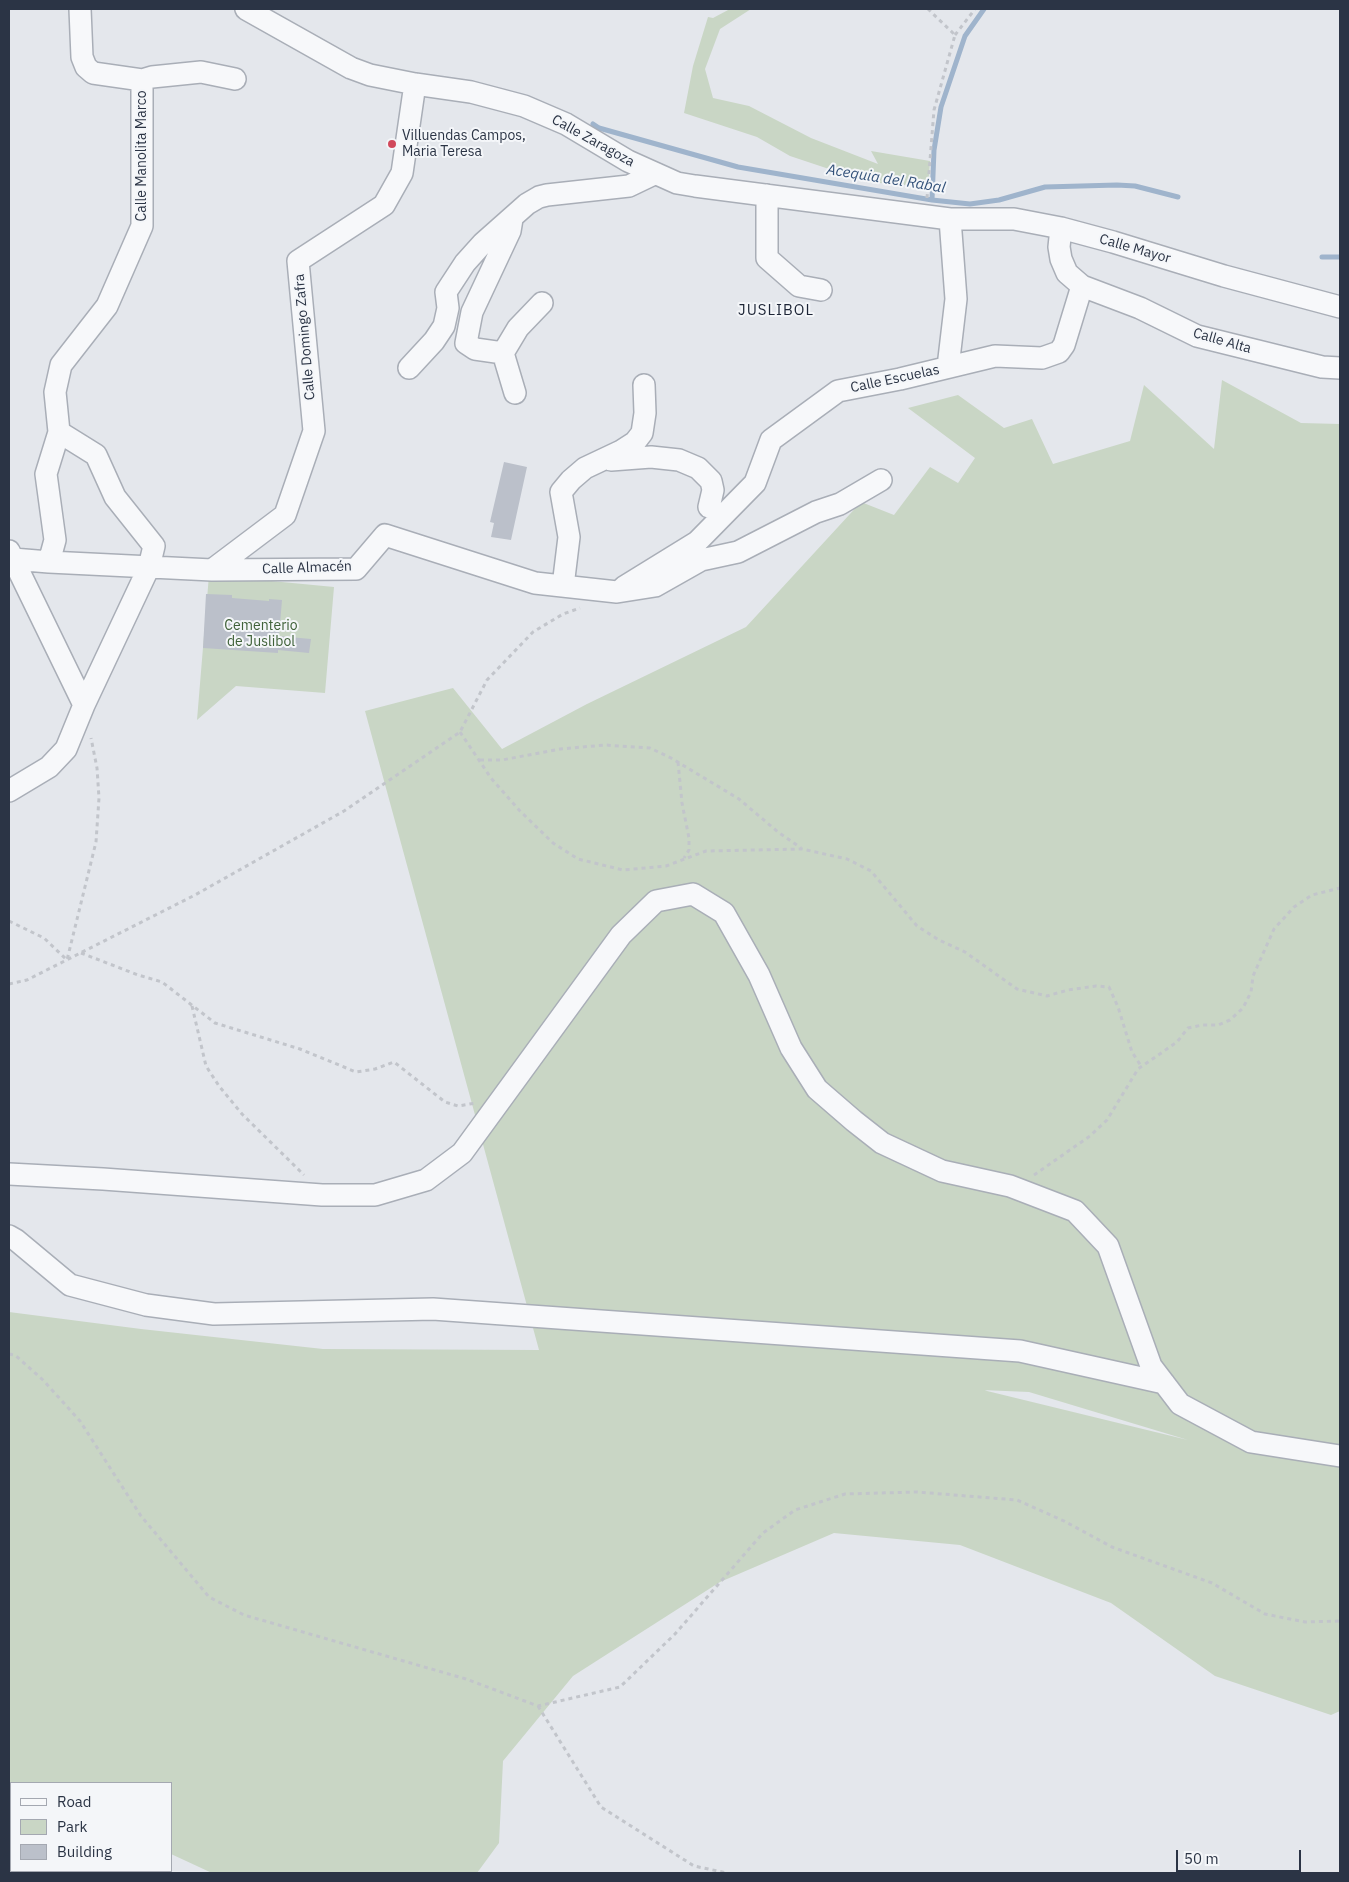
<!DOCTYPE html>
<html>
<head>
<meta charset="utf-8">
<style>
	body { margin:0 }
	#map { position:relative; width:1349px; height:1882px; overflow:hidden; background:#e4e7ec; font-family:"IBM Plex Sans",sans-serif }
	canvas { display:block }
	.frame { position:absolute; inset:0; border:10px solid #2b3445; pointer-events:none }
	.legend { position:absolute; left:10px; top:1782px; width:162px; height:90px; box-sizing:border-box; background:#f4f6f9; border:1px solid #a4a8b1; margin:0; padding:6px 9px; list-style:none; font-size:15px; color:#2b3445 }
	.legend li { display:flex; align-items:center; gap:10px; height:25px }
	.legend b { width:25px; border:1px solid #a4a8b1 }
	.scale { position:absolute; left:1176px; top:1850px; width:125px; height:22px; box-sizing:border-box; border:2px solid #2b3445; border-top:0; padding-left:6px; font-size:15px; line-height:18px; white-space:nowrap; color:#2b3445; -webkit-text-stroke:4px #f4f6f9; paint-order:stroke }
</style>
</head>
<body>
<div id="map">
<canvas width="1349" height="1882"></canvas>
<div class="frame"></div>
<ul class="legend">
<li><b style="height:6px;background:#f7f8fa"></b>Road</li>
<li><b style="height:14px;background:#c9d6c5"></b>Park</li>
<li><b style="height:14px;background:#bbc0ca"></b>Building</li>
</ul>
<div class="scale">50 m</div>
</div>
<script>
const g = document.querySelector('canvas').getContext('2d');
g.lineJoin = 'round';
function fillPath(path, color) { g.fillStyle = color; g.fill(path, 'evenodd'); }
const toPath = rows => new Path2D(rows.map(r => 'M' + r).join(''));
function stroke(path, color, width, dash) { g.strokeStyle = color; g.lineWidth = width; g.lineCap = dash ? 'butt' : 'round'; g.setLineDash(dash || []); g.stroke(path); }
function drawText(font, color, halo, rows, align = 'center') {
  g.font = font + ' "IBM Plex Sans",sans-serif'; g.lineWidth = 4; g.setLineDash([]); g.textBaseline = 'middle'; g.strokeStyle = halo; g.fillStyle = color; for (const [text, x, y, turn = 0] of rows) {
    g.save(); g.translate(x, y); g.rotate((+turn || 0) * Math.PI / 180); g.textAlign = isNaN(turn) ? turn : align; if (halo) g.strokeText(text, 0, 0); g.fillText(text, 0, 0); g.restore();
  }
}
const green = toPath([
	[730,9,751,9,720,29,705,69,713,98,749,106,811,138,878,164,871,151,930,161,928,187,868,182,790,156,757,137,684,113,693,66,708,17,713,18],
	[1222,380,1301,423,1340,424,1340,1711,1331,1715,1215,1676,1111,1603,960,1545,834,1533,720,1582,573,1676,503,1761,499,1843,477,1873,212,1873,171,1854,171,1783,11,1783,11,1799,9,1798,9,1312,141,1329,323,1349,539,1350,365,711,453,688,502,749,587,704,746,627,861,502,894,515,930,467,958,483,975,458,908,408,958,395,1004,428,1032,419,1053,464,1130,441,1144,385,1214,449],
	[982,1390,1029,1392,1188,1440,983,1390],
	[209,575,334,587,325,693,236,686,197,720]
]);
const stream = toPath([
	[593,124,599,128,738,167,932,200,970,204,999,200,1045,187,1117,185,1135,186,1178,197],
	[932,200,934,150,941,107,965,36,984,9],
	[1322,257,1340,257]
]);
const building = toPath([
	[504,462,527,467,511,540,491,537,494,523,490,522],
	[206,594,232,595,232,598,269,601,269,599,282,600,279,636,311,639,309,653,278,650,278,653,203,648]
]);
const path = toPath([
	[955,35,975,9],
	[927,198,934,110,955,35,928,9],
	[460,732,491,778,520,811,553,843,578,859,623,870,666,866,706,851,802,849,847,859,871,871,917,926,939,940,965,952,1017,989,1047,996,1068,990,1096,986,1109,987,1118,1007,1132,1052,1141,1066],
	[480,760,502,760,560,749,605,745,650,748,671,758,739,799,778,832,801,848],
	[678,762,682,803,689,838,689,850,684,858],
	[9,921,44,938,67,960,96,842,99,798,97,768,91,738],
	[81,953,138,975,162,982,215,1023,300,1049,356,1072,375,1069,394,1062,445,1102,458,1106,476,1103],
	[9,984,27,980,195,895,344,811,460,732,487,680,533,632,563,614,580,608],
	[192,1006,206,1066,219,1086,242,1114,304,1175],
	[1034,1175,1090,1136,1107,1120,1138,1069,1177,1042,1188,1028,1202,1025,1218,1025,1230,1020,1243,1008,1251,992,1253,976,1274,929,1294,907,1312,895,1340,888],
	[9,1354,15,1355,43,1380,80,1421,141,1516,209,1597,244,1615,466,1679,538,1706,620,1687,675,1634,763,1533,795,1510,845,1494,917,1492,1017,1500,1064,1521,1112,1547,1212,1583,1265,1614,1305,1622,1340,1621],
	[538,1706,601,1807,694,1866,727,1873]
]);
const minor = toPath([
	[246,9,351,68,370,75,415,84,471,92,524,106,566,124,628,161,677,183,695,186,950,219,1014,219,1061,228,1113,242,1224,276,1340,307],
	[142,80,152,77,201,72,235,79],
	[767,195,767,258,799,286,821,290],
	[1082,286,1140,308,1197,336,1322,367,1340,368],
	[503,353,475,349,466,343,472,312,510,231,512,219],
	[948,367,956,299,950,219],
	[409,368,434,341,444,326,448,308,446,292,465,263,483,243,527,204,539,197,547,195,629,186,654,174],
	[515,393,503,353,518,328,542,303],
	[611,460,651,457,679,460,698,468,711,481,713,490,709,507],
	[9,551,13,559,49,562,212,570,356,569,385,535,535,583,617,592,655,586,701,560,738,552,816,512,840,504,881,480],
	[13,559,84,705],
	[49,562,55,540,46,474,59,432,55,392,61,365,107,306,142,226,142,80,93,73,86,67,82,57,80,9],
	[212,570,285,515,314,431,298,261,384,205,402,173,415,84],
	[563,586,569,537,561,492,571,480,585,468,621,451,635,442,642,433,645,413,644,385],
	[624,587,697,542,755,483,771,440,838,391,900,379,995,356,1042,358,1059,352,1064,345,1082,286,1067,273,1061,259,1059,247,1061,228],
	[9,791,49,767,66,749,84,705,149,567,154,546,115,497,96,455,59,432],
	[9,1174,103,1179,322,1195,375,1195,426,1180,462,1153,621,935,656,901,693,894,724,913,759,975,791,1048,817,1089,854,1121,882,1143,942,1171,1010,1186,1075,1211,1108,1246,1151,1366,1180,1404,1251,1442,1340,1456],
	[9,1236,16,1240,70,1285,146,1305,214,1314,433,1309,1020,1351,1164,1383]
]);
const markers = [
	[392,144,5,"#d1495b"]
];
const poiNames = [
	["Villuendas Campos,",402,136],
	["Maria Teresa",402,152]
];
const streetNames = [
	["Calle Zaragoza",593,141,29],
	["Calle Manolita Marco",142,156,-90],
	["Calle Mayor",1135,249,16],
	["Calle Domingo Zafra",305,337,-95],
	["Calle Alta",1222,341,16],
	["Calle Escuelas",895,379,-12],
	["Calle Almacén",307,568,-2]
];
const parkNames = [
	["Cementerio",261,626],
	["de Juslibol",261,642]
];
const waterNames = [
	["Acequia del Rabal",886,179,9]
];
const neighbourhoodNames = [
	["JUSLIBOL",776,311]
];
fillPath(green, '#c9d6c5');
stroke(stream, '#9fb4cc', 5);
fillPath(building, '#bbc0ca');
stroke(minor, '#a9aeb7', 24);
stroke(path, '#c2c5cb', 3, [4, 4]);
stroke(minor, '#f7f8fa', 21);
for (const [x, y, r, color] of markers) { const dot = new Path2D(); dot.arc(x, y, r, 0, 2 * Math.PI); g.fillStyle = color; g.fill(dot); stroke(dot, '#f4f6f9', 2); }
drawText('14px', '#2b3445', '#f4f6f9', poiNames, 'left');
drawText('14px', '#2b3445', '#f4f6f9', streetNames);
drawText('14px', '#3f6138', '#f4f6f9', parkNames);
drawText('italic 15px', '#34527a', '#f4f6f9', waterNames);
g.letterSpacing = '1px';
drawText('15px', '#1d2536', '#f4f6f9', neighbourhoodNames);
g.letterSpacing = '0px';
</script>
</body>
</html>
